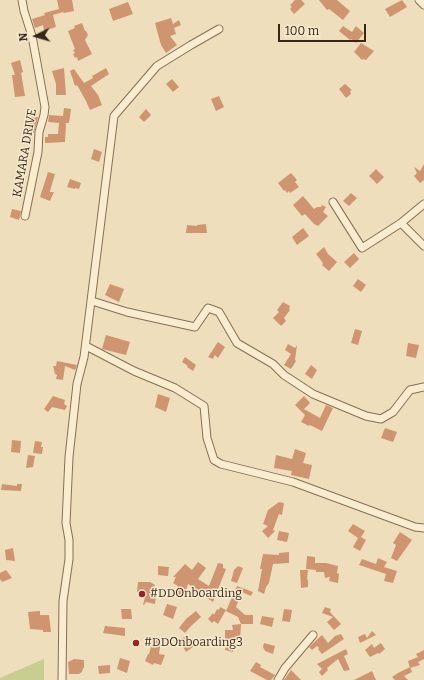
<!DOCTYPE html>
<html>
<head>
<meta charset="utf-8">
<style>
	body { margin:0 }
	#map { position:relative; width:424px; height:680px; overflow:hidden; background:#efdebc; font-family:Bitter,serif }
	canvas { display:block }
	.north { position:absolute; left:16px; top:16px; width:40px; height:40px; -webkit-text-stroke:3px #f6e9cc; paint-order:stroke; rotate:265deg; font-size:11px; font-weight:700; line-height:16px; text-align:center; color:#36271b }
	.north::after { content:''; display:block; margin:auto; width:14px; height:18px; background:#36271b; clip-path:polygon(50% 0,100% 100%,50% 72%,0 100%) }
	.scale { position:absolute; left:278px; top:24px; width:88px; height:18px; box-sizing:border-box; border:2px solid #36271b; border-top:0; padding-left:5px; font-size:12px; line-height:14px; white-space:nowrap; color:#36271b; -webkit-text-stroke:3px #f6e9cc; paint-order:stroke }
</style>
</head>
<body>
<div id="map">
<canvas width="424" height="680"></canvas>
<div class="north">N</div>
<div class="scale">100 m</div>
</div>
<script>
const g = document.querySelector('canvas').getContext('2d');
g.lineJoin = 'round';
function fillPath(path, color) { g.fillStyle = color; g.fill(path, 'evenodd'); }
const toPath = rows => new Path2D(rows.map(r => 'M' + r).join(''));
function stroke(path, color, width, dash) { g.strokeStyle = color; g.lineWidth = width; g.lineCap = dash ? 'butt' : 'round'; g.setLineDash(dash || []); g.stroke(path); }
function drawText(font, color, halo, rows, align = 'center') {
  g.font = font + ' Bitter,serif'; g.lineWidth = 3; g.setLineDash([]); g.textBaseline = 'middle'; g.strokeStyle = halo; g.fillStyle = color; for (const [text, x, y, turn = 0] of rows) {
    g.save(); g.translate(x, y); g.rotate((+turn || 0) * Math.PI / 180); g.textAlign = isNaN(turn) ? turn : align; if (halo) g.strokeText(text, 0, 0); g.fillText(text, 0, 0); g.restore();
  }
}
const green = toPath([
	[44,659,44,680,0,680,0,678]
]);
const building = toPath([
	[57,0,72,0,74,11,64,13,63,12,53,15,56,27,44,31,43,25,35,28,32,19,45,15,44,13,59,9],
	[295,0,301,0,305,4,294,14,290,9,292,7,290,5],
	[319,0,337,0,350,11,343,20,329,9,327,10],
	[402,0,407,7,390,17,385,9],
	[128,2,133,14,113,21,109,9],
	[171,18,173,24,179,20,181,25,174,28,176,34,170,36,177,45,166,53,161,45,155,23],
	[82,23,85,31,86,31,88,35,85,40,92,54,78,61,77,57,75,58,73,54,75,53,73,50,75,49,68,31,75,28,74,26],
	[343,26,352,32,356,26,364,33,356,43,351,39,350,40,339,31],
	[361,43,374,51,366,60,363,59,362,60,354,52],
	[20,60,23,72,21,73,25,96,15,97,12,75,15,75,11,63],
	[64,68,66,95,56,95,56,84,52,71],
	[106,68,109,74,91,86,98,95,102,105,90,110,86,101,77,85,75,86,70,71,74,69,84,83,93,78,92,76],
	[172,79,179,87,173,92,166,84],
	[345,84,352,90,350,91,351,94,346,98,339,89],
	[219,96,224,107,216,111,211,99],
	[64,108,71,109,69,123,66,123,65,142,45,143,45,137,48,137,48,134,58,134,59,123,48,122,49,115,63,116],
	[146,109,151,115,144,122,139,117],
	[26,117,38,117,34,133,26,132],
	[94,149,102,152,99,162,91,159],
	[424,164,424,180,420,183,414,176,417,173,414,167,420,171],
	[376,169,384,177,377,184,369,176],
	[48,172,55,174,50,191,50,192,54,192,50,201,40,197],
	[291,173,297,180,295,182,299,187,290,193,289,191,287,193,285,190,284,191,278,183],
	[70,179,81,183,79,189,75,188,75,189,67,187],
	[351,193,357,198,349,206,343,201],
	[303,196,314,209,317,207,321,207,322,205,326,207,323,212,328,216,318,226,314,224,305,214,302,216,293,205],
	[12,209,21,211,19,220,10,217],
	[206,224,207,233,186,233,187,225,197,226,197,225],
	[303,228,309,236,297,245,292,237],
	[324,247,328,254,337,262,329,271,322,265,323,263,316,254],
	[354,253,359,259,350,268,344,262],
	[358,279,366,285,361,292,353,286],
	[110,284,124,289,119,302,105,295],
	[283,302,290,306,289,309,290,310,284,318,286,321,281,326,273,318,279,312,277,310],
	[355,329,362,331,358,345,351,343],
	[106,335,130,342,126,355,102,349],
	[218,342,225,347,218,358,215,355,213,359,208,357],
	[408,343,419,345,416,358,406,356],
	[288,344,295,348,297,345,295,360,296,361,291,369,284,365,291,354,285,350],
	[185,357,196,365,193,371,187,367,188,366,182,362],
	[57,361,77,365,75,370,65,366,63,380,56,379,57,375,55,374,53,366,56,366],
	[311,365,317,370,312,379,305,374],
	[158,394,170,398,166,412,155,407],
	[53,396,65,400,64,404,67,406,65,410,52,407,48,412,44,409],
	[304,396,310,403,304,409,320,418,326,405,333,408,322,431,310,425,309,426,301,422,305,415,295,405],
	[385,428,397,432,393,442,381,438],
	[12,440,21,441,20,453,11,452],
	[35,441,42,442,41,447,43,447,42,454,33,453],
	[295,449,306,453,303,463,312,465,309,479,291,475,292,471,274,468,276,455,292,459],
	[28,455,35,456,33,467,26,468],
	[2,484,17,486,17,484,22,484,21,491,1,490],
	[279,502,284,503,282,515,279,514,273,530,275,531,268,538,262,531,268,526,263,524,268,510],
	[353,524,365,531,361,537,366,540,360,551,353,547,358,538,348,531],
	[279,531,289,533,287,542,277,540],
	[400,532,412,540,397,561,391,558,396,545,393,543],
	[13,548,15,561,6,560,5,550],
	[289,552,289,563,273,564,269,583,266,587,264,594,258,591,262,569,260,569,263,554,279,555,279,553],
	[307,556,315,557,315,563,326,563,338,566,337,574,339,573,338,583,329,581,330,577,325,578,324,572,316,572,316,570,306,569],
	[378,558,387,562,384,567,397,571,393,583,384,581,386,574,359,565,362,559,376,564],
	[198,562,206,568,198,579,209,586,218,563,223,564,223,568,226,569,213,602,207,598,208,597,188,584,184,597,174,593,178,586,173,583,176,577,173,577,185,564,192,570],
	[158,566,169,567,168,576,158,575],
	[238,566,243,568,237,583,231,581,234,570],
	[6,570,12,578,2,582,0,579,0,573],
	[300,570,308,570,307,580,308,579,308,587,301,588],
	[138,582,150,582,155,585,150,595,156,596,155,604,146,602,144,605,143,605,145,597,139,596,140,592,137,592],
	[237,586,253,592,251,596,242,592,236,607,245,615,253,615,253,624,241,624,240,640,234,641,233,652,225,650,227,640,225,640,225,630,233,630,232,625,241,624,238,617,226,611],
	[167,604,177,607,173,619,163,615],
	[220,607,226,610,218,624,214,621,212,623,208,619,213,613,214,615,217,609,219,610],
	[325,607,331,609,330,612,341,624,334,630,327,622,333,617,322,613],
	[121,609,131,609,132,619,122,619],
	[284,609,292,610,290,622,282,621],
	[40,611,40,615,49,615,51,632,43,632,43,630,30,629,28,612],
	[196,611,201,617,191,626,185,633,179,628,186,619],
	[262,616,274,618,272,627,260,624],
	[105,626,125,628,125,636,103,633],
	[372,631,376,635,360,643,358,637,365,634,367,638],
	[341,634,344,639,322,654,318,649,319,648,317,646,312,650,309,647,322,635,328,643,335,636],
	[186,636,193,647,186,652,179,640],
	[153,639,161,640,159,654,165,655,161,665,154,663,153,665,145,661,148,654,149,654],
	[264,643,275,646,273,654,265,651,263,647],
	[381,643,385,649,379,654,378,653,370,657,365,650,372,644,374,648],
	[346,649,348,654,344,656,350,670,344,671,338,659,327,668,328,670,322,676,319,672,322,669,317,664],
	[424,650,424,659,418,662,420,665,410,668,408,661,418,657,416,654],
	[120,658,130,661,127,673,117,669],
	[74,659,84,660,84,668,83,668,82,672,79,674,69,674,68,662],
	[256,662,261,665,260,667,275,675,271,680,267,680,250,671],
	[110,665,110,673,99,674,98,666],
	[410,667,412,672,404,676,408,680,395,680,392,677,398,673],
	[291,670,301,680,284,680],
	[372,671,376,680,354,680]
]);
const minor = toPath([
	[22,0,24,11,32,36,45,107,44,115,39,132,38,152,25,216],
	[419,0,424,5],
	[333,202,362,248,401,223,424,246],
	[401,223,424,204],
	[92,301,127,312,195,327,208,308,219,312,237,343,273,364,284,375,313,394,366,416,381,419,393,412,410,390,424,387],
	[86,346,134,371,175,388,204,406,207,438,214,460,221,464,293,482,415,527,424,528],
	[62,680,63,601,69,559,69,540,66,523,69,457,77,384,84,357,114,116,157,66,191,45,219,29],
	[278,680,285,668,313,635]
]);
const markers = [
	[142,594,4,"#982328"],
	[136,643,4,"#982328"]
];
const streetNames = [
	["KAMARA DRIVE",25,153,-80]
];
const poiNames = [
	["#DDOnboarding",150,594],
	["#DDOnboarding3",144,643]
];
fillPath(green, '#c8cd90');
fillPath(building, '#cf9570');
stroke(minor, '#876e55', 9);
stroke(minor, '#faeccf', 7);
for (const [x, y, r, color] of markers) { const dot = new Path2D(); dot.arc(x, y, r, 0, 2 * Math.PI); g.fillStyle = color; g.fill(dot); stroke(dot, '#f6e9cc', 1.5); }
drawText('12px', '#36271b', '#f6e9cc', streetNames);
drawText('12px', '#36271b', '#f6e9cc', poiNames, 'left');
</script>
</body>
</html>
